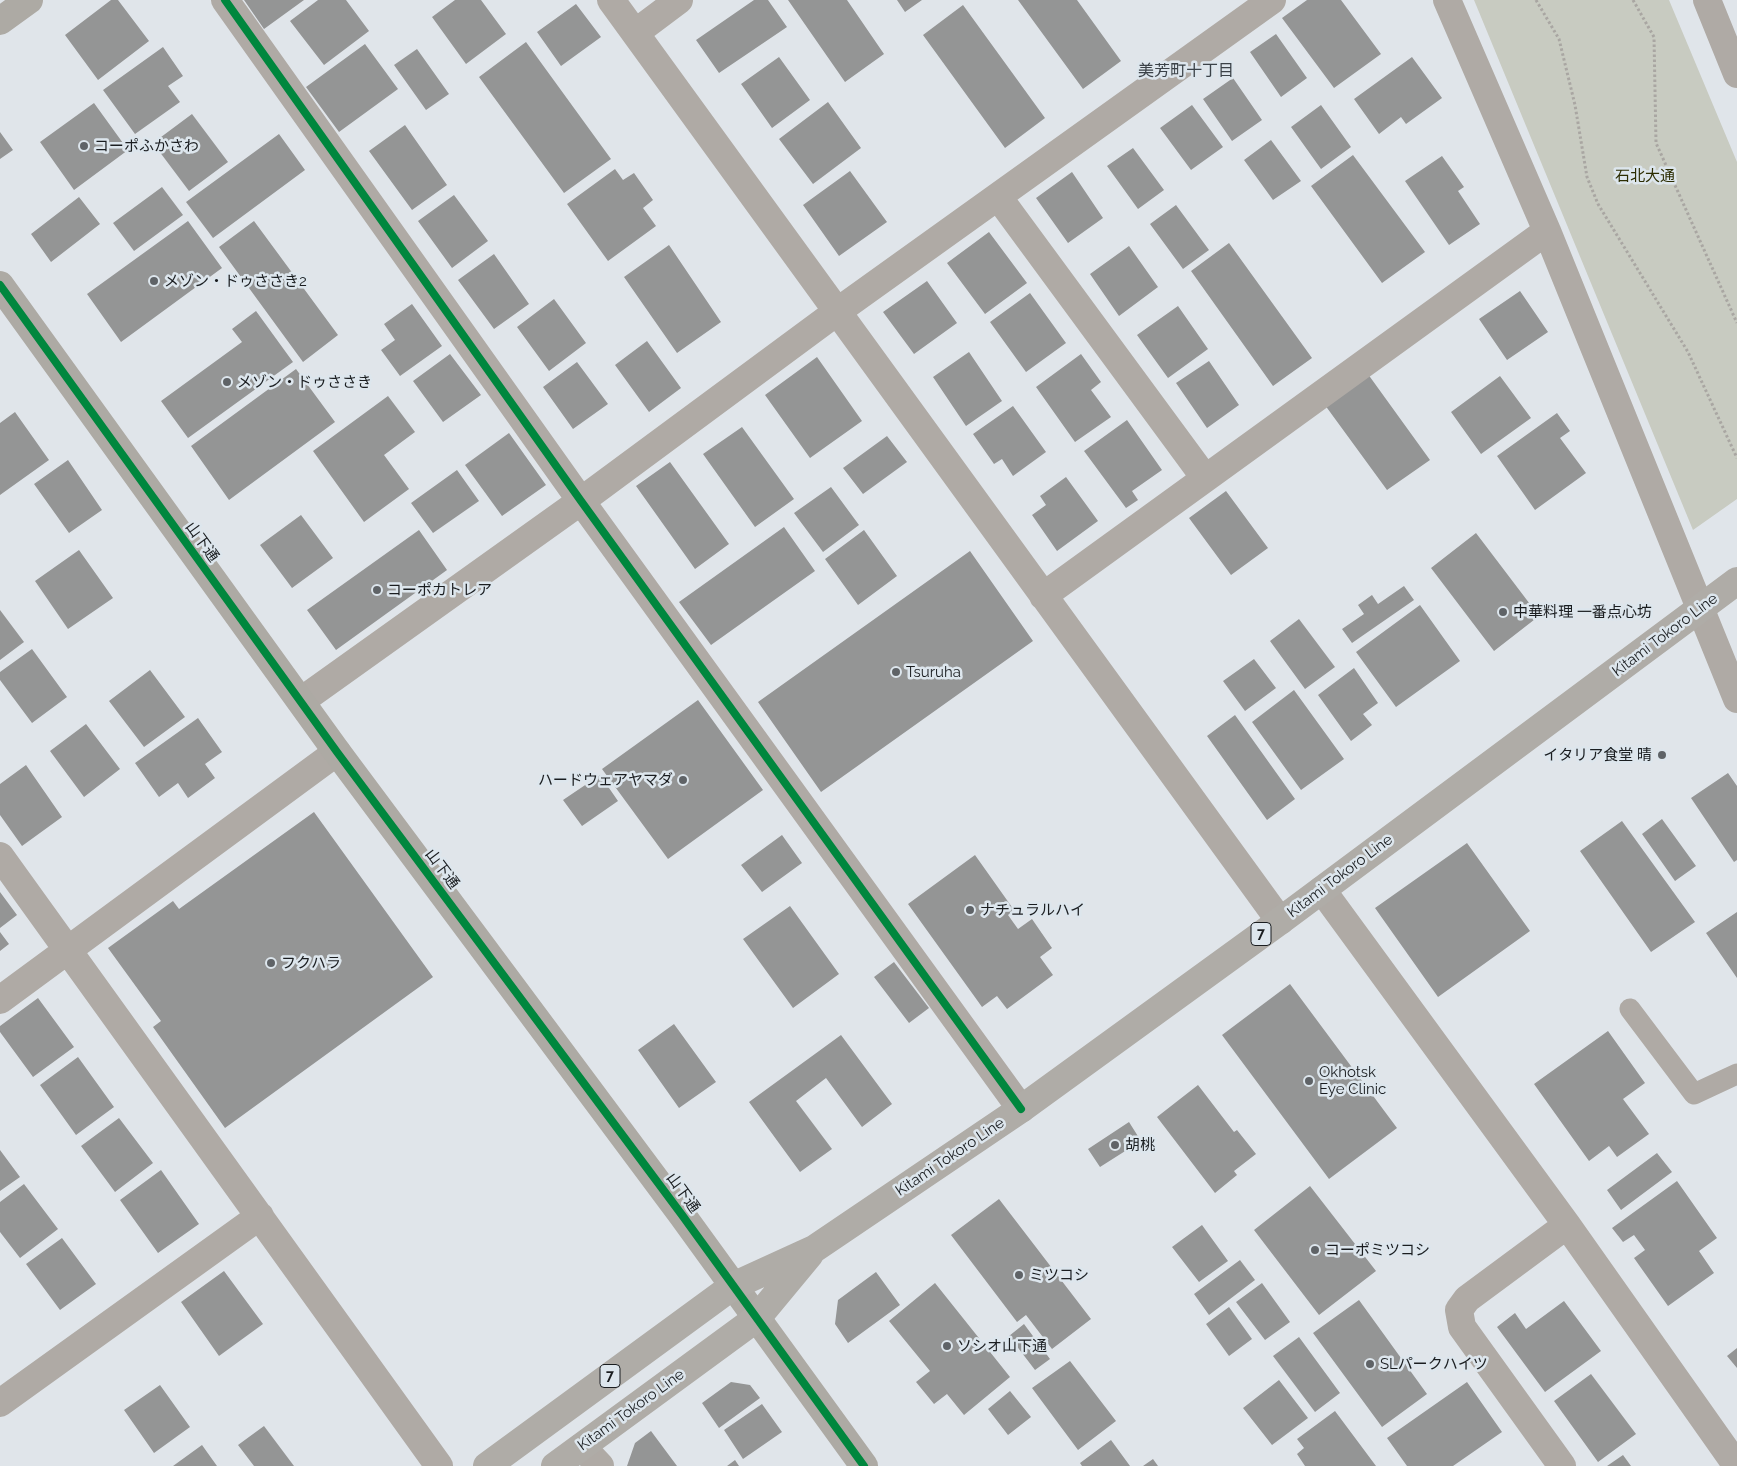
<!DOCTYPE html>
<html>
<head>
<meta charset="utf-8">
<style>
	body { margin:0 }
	canvas { display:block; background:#e0e5ea }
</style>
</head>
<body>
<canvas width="1737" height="1466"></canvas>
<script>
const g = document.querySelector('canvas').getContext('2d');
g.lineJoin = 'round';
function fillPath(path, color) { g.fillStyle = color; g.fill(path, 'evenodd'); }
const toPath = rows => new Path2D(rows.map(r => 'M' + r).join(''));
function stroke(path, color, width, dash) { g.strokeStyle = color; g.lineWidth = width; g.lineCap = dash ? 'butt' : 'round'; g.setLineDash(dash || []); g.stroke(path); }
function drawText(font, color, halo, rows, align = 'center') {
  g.font = font + ' Raleway,"Noto Sans JP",sans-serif'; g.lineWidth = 5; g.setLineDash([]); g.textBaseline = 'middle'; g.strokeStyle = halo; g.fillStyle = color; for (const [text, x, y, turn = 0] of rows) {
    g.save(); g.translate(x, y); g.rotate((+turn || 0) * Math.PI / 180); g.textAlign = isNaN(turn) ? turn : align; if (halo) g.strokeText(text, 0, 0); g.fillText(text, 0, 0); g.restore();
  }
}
const green = toPath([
	[1474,0,1669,0,1737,162,1737,499,1693,530]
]);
const building = toPath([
	[111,0,118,0,149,41,98,80,65,35],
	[244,0,304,0,264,29],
	[318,0,346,0,369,31,324,65,290,21],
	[455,0,481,0,506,34,466,64,432,17],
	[754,0,768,0,787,27,719,73,696,40],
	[788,0,847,0,884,54,845,82],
	[897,0,922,0,905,12],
	[1018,0,1077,0,1121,61,1083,89],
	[1307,0,1341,0,1381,54,1334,88,1282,18],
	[576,4,601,37,561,66,537,32],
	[963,5,1045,118,1005,148,923,35],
	[1276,34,1307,78,1281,97,1250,52],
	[526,42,611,159,564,193,479,77],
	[365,44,398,89,339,132,306,87],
	[163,47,183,76,168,86,180,102,135,134,103,90],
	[417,49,449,94,426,110,394,65],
	[779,57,810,100,772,128,741,84],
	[1412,57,1442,98,1406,124,1401,117,1379,134,1354,99],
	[1233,78,1262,120,1232,141,1203,99],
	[828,102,861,148,813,184,779,139],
	[94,103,128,150,74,190,40,142],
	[1192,105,1223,147,1191,170,1160,128],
	[1321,105,1351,147,1321,169,1291,127],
	[192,114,228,162,189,191,153,143],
	[405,125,447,185,412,210,369,151],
	[0,132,13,150,0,159],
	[279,134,305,170,213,238,186,202],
	[1271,140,1301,181,1273,200,1244,160],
	[1133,148,1164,190,1138,209,1107,166],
	[1353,155,1425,252,1382,283,1311,186],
	[1442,156,1464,187,1458,191,1480,224,1449,245,1405,181],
	[615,169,623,180,634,173,653,200,643,208,656,226,608,261,567,204],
	[850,171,887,222,839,256,803,205],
	[1072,172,1103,218,1068,243,1036,198],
	[162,187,183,215,134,251,113,223],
	[454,195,488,241,452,268,418,221],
	[79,197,100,224,51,262,31,234],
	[1176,205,1209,250,1183,269,1150,224],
	[188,221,222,268,121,342,87,294],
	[254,221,338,335,303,362,219,247],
	[989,232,1027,283,985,314,947,263],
	[1229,243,1312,358,1273,386,1191,271],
	[669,245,721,322,677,353,624,277],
	[1129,246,1158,287,1119,316,1090,274],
	[494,254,529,304,494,329,458,280],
	[927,281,957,323,914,354,883,312],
	[1520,291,1548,332,1507,360,1479,319],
	[1030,293,1066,343,1026,372,990,322],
	[554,299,586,343,549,371,517,327],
	[412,304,442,346,400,376,381,350,395,340,384,324],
	[1178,306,1208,349,1168,378,1137,335],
	[256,311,293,362,188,438,161,401,242,342,232,329],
	[647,341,681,388,649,412,615,365],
	[969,352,1002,401,966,426,933,377],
	[450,354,481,395,443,422,413,381],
	[1081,354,1101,382,1091,390,1111,417,1075,442,1036,387],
	[817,357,862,421,810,458,765,395],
	[1209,361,1239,405,1207,428,1176,383],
	[577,362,608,404,573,429,543,387],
	[296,369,335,422,229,500,191,446],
	[1365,370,1430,460,1387,490,1322,401],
	[1500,376,1531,418,1481,454,1451,412],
	[388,396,415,432,384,455,409,489,364,522,313,451],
	[1013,406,1046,452,1013,476,1002,459,994,464,973,434],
	[15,412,49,460,0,495,0,423],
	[1557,413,1570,431,1560,438,1586,473,1535,510,1497,456],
	[1127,420,1162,470,1132,491,1138,500,1126,508,1084,451],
	[742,427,794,499,755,527,703,454],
	[509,433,546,485,502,516,465,465],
	[887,436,907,462,863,494,843,468],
	[68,460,102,510,69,533,34,484],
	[670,462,729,544,695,569,636,486],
	[457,470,479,501,433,533,411,503],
	[1066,477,1098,521,1057,551,1032,515,1046,505,1040,496],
	[831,487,859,525,823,552,794,513],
	[1226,491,1268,548,1231,575,1189,518],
	[301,515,333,558,292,588,260,545],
	[784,527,815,571,711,645,679,602],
	[419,530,447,570,336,650,307,610],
	[864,530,897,576,858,605,825,559],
	[1476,533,1539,616,1494,651,1431,568],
	[79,550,113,598,68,629,35,581],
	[970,551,1033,641,821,792,758,702],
	[1404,586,1414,600,1352,643,1342,629,1364,614,1358,605,1372,595,1378,604],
	[1420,605,1460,661,1396,707,1356,652],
	[0,610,24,642,0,660],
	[1299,619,1335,667,1305,689,1270,641],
	[32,649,67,697,32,723,0,680,0,672],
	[1254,659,1276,688,1245,711,1223,681],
	[1354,668,1378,703,1363,714,1372,725,1351,741,1318,695],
	[150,670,185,717,144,747,109,701],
	[1294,690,1344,759,1301,790,1252,722],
	[698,700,763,790,668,859,602,769],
	[1235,715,1295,799,1267,820,1207,736],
	[198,718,222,752,205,764,215,778,188,798,178,783,159,797,135,763],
	[86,724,120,769,84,797,50,751],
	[26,765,62,817,22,846,0,815,0,784],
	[1728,773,1737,786,1737,860,1734,862,1691,798],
	[600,775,618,801,582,826,563,800],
	[314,812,433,977,225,1128,153,1027,161,1021,108,948,173,901,179,909],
	[1662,819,1696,866,1675,881,1642,834],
	[1622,821,1695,922,1651,952,1580,851],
	[782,835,802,863,762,892,741,865],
	[1467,843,1530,931,1438,997,1375,908],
	[975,855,1014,910,1008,915,1018,929,1032,919,1052,948,1040,957,1053,975,1007,1009,997,996,982,1007,908,904],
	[0,892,17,915,0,928],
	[790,906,839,974,793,1008,743,939],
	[1737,912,1737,978,1706,933],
	[0,932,9,944,0,951],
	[894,962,929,1008,909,1023,874,977],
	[1290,984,1397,1128,1329,1179,1222,1035],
	[38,998,74,1047,33,1077,0,1032,0,1026],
	[674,1024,716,1082,679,1108,638,1050],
	[1608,1031,1645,1083,1623,1099,1649,1134,1617,1157,1609,1146,1589,1161,1534,1084],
	[841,1035,892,1104,862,1127,826,1078,796,1101,832,1149,800,1172,749,1102],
	[78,1057,114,1107,76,1135,40,1085],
	[1198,1085,1234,1132,1237,1130,1256,1154,1234,1171,1237,1175,1215,1193,1157,1117],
	[119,1118,153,1163,115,1192,81,1146],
	[1129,1122,1141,1141,1100,1167,1088,1149],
	[0,1150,20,1177,0,1191],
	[1657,1153,1672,1172,1621,1210,1607,1190],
	[161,1170,199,1224,158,1253,120,1200],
	[1677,1181,1717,1238,1699,1251,1714,1273,1668,1306,1634,1258,1645,1250,1634,1235,1623,1242,1612,1228],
	[24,1184,58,1229,20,1258,0,1232,0,1202],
	[1310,1186,1376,1271,1319,1315,1254,1230],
	[999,1199,1091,1319,1052,1349,1026,1315,1017,1322,951,1235],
	[1202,1225,1228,1261,1199,1282,1172,1247],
	[62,1238,96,1284,60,1310,26,1264],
	[1240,1260,1255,1280,1209,1315,1194,1294],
	[224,1271,263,1324,219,1356,181,1302],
	[876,1272,900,1305,848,1343,835,1324,838,1300],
	[935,1283,1010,1377,964,1415,947,1394,934,1404,916,1382,930,1371,889,1321],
	[1262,1283,1290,1322,1265,1340,1236,1302],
	[1359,1300,1427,1394,1382,1427,1313,1333],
	[1564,1301,1601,1351,1545,1392,1497,1327,1515,1313,1526,1329],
	[1229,1307,1252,1339,1229,1356,1206,1324],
	[1024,1324,1050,1359,1035,1370,1009,1336],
	[1299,1337,1340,1393,1315,1412,1273,1356],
	[1737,1348,1737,1368,1727,1356],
	[1070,1361,1116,1421,1078,1450,1032,1388],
	[1591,1374,1636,1434,1598,1462,1554,1401],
	[1279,1380,1308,1418,1272,1445,1243,1408],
	[731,1382,750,1385,760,1398,719,1428,702,1403],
	[1467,1382,1502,1432,1453,1466,1407,1466,1387,1438],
	[160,1385,190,1427,154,1453,124,1410],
	[1010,1391,1031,1417,1008,1435,988,1409],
	[762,1404,782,1432,743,1459,724,1430],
	[1335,1411,1376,1466,1305,1466,1297,1454,1304,1448,1297,1439],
	[264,1426,294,1466,254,1466,238,1445],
	[651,1431,677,1466,627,1466,635,1443],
	[1111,1440,1130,1466,1082,1466,1080,1463],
	[202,1445,217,1466,173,1466],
	[1623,1455,1631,1466,1607,1466],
	[1153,1459,1158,1466,1143,1466],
	[735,1460,739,1466,727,1466]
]);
const path = toPath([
	[1536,0,1559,39,1575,105,1587,177,1598,204,1688,352,1737,458],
	[1633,0,1654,37,1656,143,1737,323]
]);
const lane = toPath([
	[1630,1009,1694,1094,1737,1074]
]);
const street = toPath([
	[225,0,581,501,1021,1109],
	[611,0,1280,921],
	[1447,0,1547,231,1737,699],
	[1707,0,1737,74],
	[635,33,679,0],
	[999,198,1205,478],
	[1043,596,1547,231],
	[301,701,581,501,838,311,1272,0],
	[0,856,439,1466],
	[1322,890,1567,1225,1737,1466],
	[0,1000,337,752],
	[0,1403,260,1216],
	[582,1447,600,1466],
	[1562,1466,1462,1327,1459,1310,1467,1299,1567,1225]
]);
const secondary = toPath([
	[0,21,29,0],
	[0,285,337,752,682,1215,864,1466]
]);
const primary = toPath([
	[487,1466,733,1286,814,1249,1021,1109,1280,921,1737,581],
	[555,1466,757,1318,810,1254]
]);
const cycleway = toPath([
	[225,0,581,501,1021,1109],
	[0,285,337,752,682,1215,864,1466]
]);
const markers = [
	[84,146,5,"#5f6367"],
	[154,281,5,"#5f6367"],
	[227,382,5,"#5f6367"],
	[377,590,5,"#5f6367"],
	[1503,612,5,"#5f6367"],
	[896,672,5,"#5f6367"],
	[1662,755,5,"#5f6367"],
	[683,780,5,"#5f6367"],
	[970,910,5,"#5f6367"],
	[271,963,5,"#5f6367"],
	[1309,1081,5,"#5f6367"],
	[1115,1145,5,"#5f6367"],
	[1315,1250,5,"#5f6367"],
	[1019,1275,5,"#5f6367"],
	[947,1346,5,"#5f6367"],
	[1370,1364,5,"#5f6367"]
];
const shields = [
	[1261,934,20],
	[610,1376,20]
];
const shieldNames = [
	["7",1261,934],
	["7",610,1376]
];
const poiNames = [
	["コーポふかさわ",94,146],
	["メゾン・ドゥささき2",164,281],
	["メゾン・ドゥささき",237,382],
	["コーポカトレア",387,590],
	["中華料理 一番点心坊",1513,612],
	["Tsuruha",906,672],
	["イタリア食堂 晴",1652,755,"right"],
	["ハードウェアヤマダ",673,780,"right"],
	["ナチュラルハイ",980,910],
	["フクハラ",281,963],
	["Okhotsk",1319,1072],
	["Eye Clinic",1319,1089],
	["胡桃",1125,1145],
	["コーポミツコシ",1325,1250],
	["ミツコシ",1029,1275],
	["ソシオ山下通",957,1346],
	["SLパークハイツ",1380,1364]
];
const parkNames = [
	["石北大通",1645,176]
];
const streetNames = [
	["山下通",202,542,54],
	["Kitami Tokoro Line",1665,635,-37],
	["山下通",442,869,53],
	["Kitami Tokoro Line",1340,876,-37],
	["Kitami Tokoro Line",950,1157,-34],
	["山下通",683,1193,54],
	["Kitami Tokoro Line",631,1410,-36]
];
const neighbourhoodNames = [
	["美芳町十丁目",1186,71]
];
fillPath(green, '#c8cbc1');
fillPath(building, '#949595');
stroke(path, '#a9a6a2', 3, [2.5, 2.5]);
stroke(lane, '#afaaa5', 21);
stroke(street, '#afaaa5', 28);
stroke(secondary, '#adaaa4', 28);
stroke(primary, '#afaca7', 28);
stroke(cycleway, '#00873e', 8);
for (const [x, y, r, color] of markers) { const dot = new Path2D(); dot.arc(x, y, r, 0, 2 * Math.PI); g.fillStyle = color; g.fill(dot); stroke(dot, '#dde6ed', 2); }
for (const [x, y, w] of shields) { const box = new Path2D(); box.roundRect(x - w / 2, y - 11.5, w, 23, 4); g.fillStyle = '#dde6ed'; g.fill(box); stroke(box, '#1a1d20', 1); }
drawText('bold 14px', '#1a1d20', null, shieldNames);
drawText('15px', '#1a1d20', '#dde6ed', poiNames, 'left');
drawText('15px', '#2c2d02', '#dde6ed', parkNames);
drawText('15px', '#1a1d20', '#dde6ed', streetNames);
drawText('16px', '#3b4248', '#dde6ed', neighbourhoodNames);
</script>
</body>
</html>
